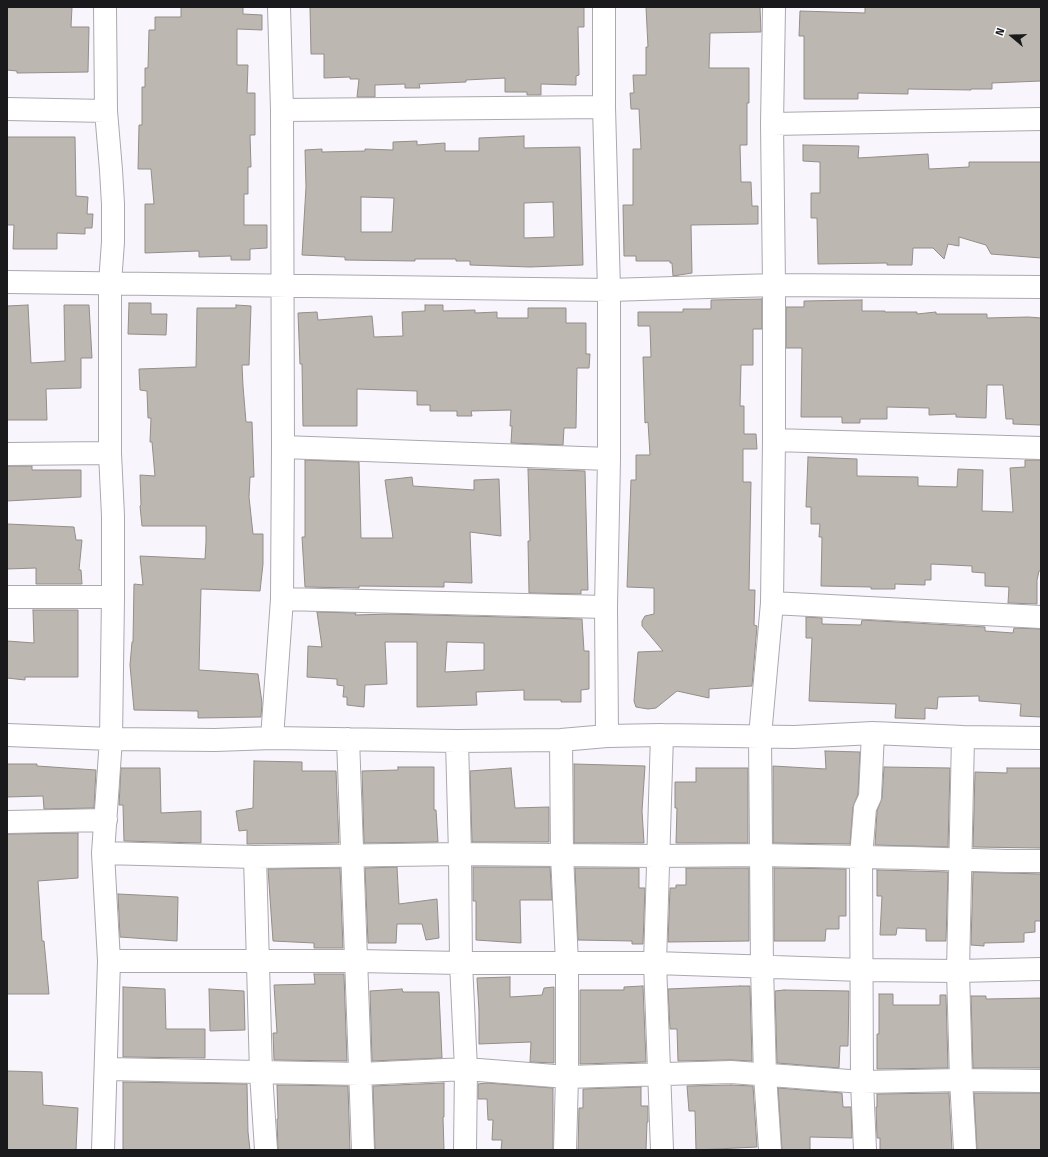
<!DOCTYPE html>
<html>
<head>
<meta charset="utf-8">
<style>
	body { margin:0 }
	#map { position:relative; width:1048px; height:1157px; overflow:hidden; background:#f8f5fc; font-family:"Fira Sans",sans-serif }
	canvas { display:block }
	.frame { position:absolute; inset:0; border:8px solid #1a191b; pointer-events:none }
	.north { position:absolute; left:992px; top:16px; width:40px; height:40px; -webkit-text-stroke:3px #fff; paint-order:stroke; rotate:289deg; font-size:11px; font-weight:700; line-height:16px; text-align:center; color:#1a191b }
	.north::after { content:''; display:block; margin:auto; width:14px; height:18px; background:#1a191b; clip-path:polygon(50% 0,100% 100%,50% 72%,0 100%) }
</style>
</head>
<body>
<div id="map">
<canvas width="1048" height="1157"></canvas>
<div class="frame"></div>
<div class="north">N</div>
</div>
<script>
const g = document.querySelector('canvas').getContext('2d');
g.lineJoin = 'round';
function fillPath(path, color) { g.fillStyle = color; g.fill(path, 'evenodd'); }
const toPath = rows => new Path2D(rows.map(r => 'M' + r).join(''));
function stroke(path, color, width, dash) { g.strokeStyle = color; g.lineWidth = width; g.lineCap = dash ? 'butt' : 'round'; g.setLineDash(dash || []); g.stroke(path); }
const building = toPath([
	[7,7,72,7,71,27,89,27,88,72,17,73,17,71,7,70,7,7],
	[181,7,243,7,243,14,262,15,262,30,237,29,237,65,248,65,247,93,255,93,255,135,250,135,251,167,248,167,248,194,244,194,244,225,267,225,267,248,250,249,250,260,231,260,231,256,199,257,199,251,145,253,145,204,154,204,151,169,138,169,139,125,142,125,142,87,145,87,145,68,148,68,149,30,155,30,155,17,181,17,181,7],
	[310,7,584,7,584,27,578,27,579,75,576,76,576,85,541,84,541,95,527,95,527,92,505,92,505,78,466,80,466,82,419,84,420,88,405,88,405,84,375,85,375,97,357,97,359,79,350,79,350,77,324,78,324,54,311,54,310,7],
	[646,7,760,7,761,32,710,33,709,68,749,68,749,103,747,103,747,145,740,145,741,182,751,182,752,206,758,206,758,224,691,225,692,273,673,276,672,263,670,263,670,261,636,261,636,256,624,256,623,205,633,205,633,149,641,149,639,109,631,109,630,93,634,93,633,75,646,75,646,47,648,47,646,7],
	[865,7,1041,7,1041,81,992,83,992,89,971,89,971,90,908,89,908,94,858,93,858,99,804,99,804,36,799,36,800,11,865,13,865,7],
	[524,136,524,148,580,147,583,265,530,267,470,265,470,261,456,261,456,259,415,259,415,261,345,260,345,257,302,255,306,187,305,150,322,149,322,152,365,151,365,149,393,150,393,142,417,141,417,145,445,143,445,151,479,151,479,138,524,136],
	[361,197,394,198,392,232,361,232,361,197],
	[553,202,554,237,524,238,524,203,553,202],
	[7,137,75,137,76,196,88,197,87,214,93,214,92,228,85,228,85,234,57,233,57,249,13,249,14,225,7,225,7,137],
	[803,145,859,146,858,158,928,154,929,169,969,167,969,162,1041,162,1041,258,991,254,986,245,959,237,959,246,948,244,944,259,933,248,913,248,912,265,887,265,887,263,818,264,817,218,811,218,811,193,820,193,820,162,803,161,803,145],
	[762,299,762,329,753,329,753,365,741,365,740,406,744,406,744,434,756,434,757,449,743,449,743,482,751,482,749,590,755,590,754,625,757,626,752,686,709,689,709,698,677,691,656,708,648,709,636,707,634,701,638,652,663,651,642,626,642,621,645,616,654,614,654,588,627,587,631,480,636,480,636,455,650,455,648,422,645,423,643,357,651,357,650,326,638,326,638,312,683,312,683,309,711,309,711,300,762,299],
	[862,300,862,311,885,311,885,312,917,312,917,314,936,312,936,314,987,314,987,318,1028,317,1041,318,1041,425,1013,424,1013,419,1006,419,1003,385,987,385,986,418,956,417,956,414,929,415,929,408,887,407,887,419,860,419,860,423,842,423,842,417,801,417,802,348,786,348,786,307,804,307,804,301,862,300],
	[129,303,151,303,151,314,167,314,166,335,128,334,129,303],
	[28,305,31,363,65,361,64,305,89,305,92,358,81,358,81,388,46,389,47,420,7,420,7,306,28,305],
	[236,305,251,306,249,365,242,365,243,386,246,422,252,422,254,477,250,477,249,497,253,534,263,534,263,564,260,591,201,589,199,670,258,674,262,703,261,717,198,718,198,711,134,710,130,665,132,642,133,642,134,584,143,585,140,556,205,559,206,542,206,526,142,526,140,506,141,505,140,475,155,476,152,442,150,442,151,418,148,418,147,391,140,390,139,369,196,367,197,308,236,308,236,305],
	[425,305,443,305,443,311,475,310,475,313,497,312,497,318,528,318,528,308,566,308,566,323,586,323,586,354,590,354,589,368,577,368,576,428,564,428,563,445,511,443,512,426,510,426,511,410,471,411,472,416,457,416,457,411,430,411,430,405,417,405,417,391,357,389,357,426,303,426,302,364,300,364,298,313,317,312,318,320,372,316,374,337,403,336,402,312,425,311,425,305],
	[808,457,857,459,857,476,918,477,918,486,957,487,958,469,983,470,982,511,1013,512,1010,468,1025,467,1025,460,1041,460,1041,571,1039,571,1037,580,1037,604,1008,603,1009,587,985,586,985,573,972,572,972,566,931,564,931,580,925,580,925,585,895,584,895,589,871,589,871,587,821,586,822,537,819,537,820,524,811,524,811,507,806,507,808,457],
	[305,460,359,462,361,538,393,538,385,480,412,477,413,486,474,490,474,480,499,479,501,536,470,532,472,583,444,582,444,587,359,586,359,588,305,587,302,537,305,537,305,460],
	[7,466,32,466,32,470,81,470,81,497,7,501,7,466],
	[528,469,585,471,588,590,581,590,581,594,529,593,528,541,530,541,528,469],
	[7,524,74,527,76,540,82,540,79,570,81,570,82,584,36,584,36,568,7,569,7,524],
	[33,610,78,610,78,677,25,677,25,680,7,678,7,641,34,643,33,610],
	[317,612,356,613,355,615,390,614,582,619,584,651,589,651,589,689,581,690,581,702,561,702,561,700,524,700,524,690,476,692,477,705,417,707,417,642,385,642,387,684,365,685,364,707,347,705,347,697,343,697,344,686,337,685,337,679,307,677,308,646,322,647,317,612],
	[447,642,484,643,484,670,445,672,447,642],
	[806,617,822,618,822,624,861,625,862,620,985,627,985,631,1013,633,1014,628,1041,629,1041,717,1020,716,1021,704,979,701,979,696,938,697,937,709,925,708,925,719,895,718,896,704,809,701,812,638,806,638,806,617],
	[825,751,860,752,858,794,853,807,850,844,773,843,773,766,826,769,825,751],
	[254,761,302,762,302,771,336,771,339,843,247,844,247,830,239,831,236,811,253,808,254,761],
	[7,764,37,764,37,766,96,770,94,808,44,809,43,796,7,797,7,764],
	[574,764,645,766,642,811,644,843,574,843,574,764],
	[398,767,434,767,434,810,436,810,438,842,364,843,362,771,398,770,398,767],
	[884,767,950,768,948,847,875,845,877,811,882,798,884,767],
	[121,768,160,768,161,813,201,811,201,843,124,841,123,805,119,805,121,768],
	[511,768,515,808,549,807,549,842,472,842,470,771,511,768],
	[696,768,748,768,748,843,676,843,677,808,675,808,675,782,696,782,696,768],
	[1007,768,1041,768,1041,848,973,847,975,772,1007,773,1007,768],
	[78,833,78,878,38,881,42,941,44,941,49,994,7,994,7,834,78,833],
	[397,867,399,904,437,899,439,938,426,940,422,924,397,924,396,943,368,943,365,868,397,867],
	[473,867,550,867,552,900,520,900,521,943,476,940,476,901,473,901,473,867],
	[340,868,343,948,314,948,314,943,273,941,268,869,340,868],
	[575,868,639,868,639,888,645,888,643,944,632,944,632,941,578,940,575,868],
	[686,868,749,868,749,941,668,942,670,888,676,888,676,885,686,885,686,868],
	[774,868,846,869,846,916,839,916,839,929,826,929,825,941,774,941,774,868],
	[877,870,948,872,946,941,926,941,926,929,897,928,896,935,880,935,882,896,877,896,877,870],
	[973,872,1041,874,1041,921,1035,921,1035,932,1024,933,1024,942,984,943,984,946,971,945,973,872],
	[118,894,178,897,177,941,120,937,118,894],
	[314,974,344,974,347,1061,274,1060,273,1033,277,1033,274,985,315,984,314,974],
	[510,977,510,997,542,995,544,988,554,987,554,1063,530,1062,531,1042,479,1044,479,1011,477,978,510,977],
	[643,986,646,1062,580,1064,580,990,624,990,624,987,643,986],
	[740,986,750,986,752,1061,731,1060,678,1061,677,1029,670,1029,668,989,740,986],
	[123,987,165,989,166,1029,205,1029,205,1058,123,1057,123,987],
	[209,989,244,991,245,1030,210,1031,209,989],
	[402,989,403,992,439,992,442,1058,372,1061,370,991,402,989],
	[784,990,849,991,848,1046,840,1046,839,1068,777,1063,775,991,784,990],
	[879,994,893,994,893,1005,940,1005,940,995,946,995,948,1068,877,1069,877,1034,879,1034,879,994],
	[971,996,986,996,986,999,1041,998,1041,1068,973,1068,971,996],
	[7,1071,42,1072,43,1105,78,1108,76,1150,7,1150,7,1071],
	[123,1082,247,1084,248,1132,250,1150,123,1150,123,1082],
	[444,1083,444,1117,443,1117,444,1150,375,1150,373,1086,444,1083],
	[487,1083,553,1088,553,1150,501,1150,502,1140,492,1140,493,1120,488,1120,487,1099,478,1099,478,1084,487,1083],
	[277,1085,348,1086,350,1150,278,1150,277,1119,278,1119,277,1085],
	[731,1085,753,1086,757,1147,696,1150,695,1111,689,1111,687,1086,731,1085],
	[641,1087,641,1106,648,1106,648,1122,647,1122,646,1150,578,1150,579,1108,583,1108,583,1089,641,1087],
	[778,1088,842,1093,843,1107,851,1107,852,1138,810,1137,810,1150,782,1150,778,1088],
	[949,1093,952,1150,880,1150,880,1138,877,1138,876,1107,877,1107,877,1094,949,1093],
	[974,1093,1041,1093,1041,1150,977,1150,974,1093]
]);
const minor = toPath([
	[604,7,604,107,609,290,609,459,606,607,607,736],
	[7,109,106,111],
	[282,110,604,107],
	[772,124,1041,119],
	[7,282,609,290,774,285,1041,287],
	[774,440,1041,448],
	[283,447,609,459],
	[7,454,110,453],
	[7,597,113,597],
	[282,599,606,607],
	[772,603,1041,617],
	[7,735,111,739,215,740,272,738,457,741,561,740,607,736,662,735,794,737,873,733,963,737,1041,738],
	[963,737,958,971,961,1080,965,1150],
	[272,738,282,599,283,447,282,110,279,7],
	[348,739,363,1150],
	[561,740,562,855,567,963,567,1077,565,1150],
	[457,741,460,854,461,963,466,1069,465,1150],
	[7,822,106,820],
	[103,853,255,857,460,854,658,856,760,855,911,858,1007,861,1041,861],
	[255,857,261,1073,266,1150],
	[109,961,357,961,461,963,655,963,862,970,958,971,1041,969],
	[106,1069,361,1074,466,1069,567,1077,731,1072,862,1082,961,1080,1041,1081],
	[103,1150,109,961,103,853,111,739,113,597,113,516,110,453,110,283,113,242,113,204,111,170,106,111,105,7],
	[662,1150,655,963,662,735],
	[770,1150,765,1075,762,967,760,736,772,603,774,440,774,285,772,124,774,7],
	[865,1150,862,1082,861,857,865,808,870,797,873,733]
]);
fillPath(building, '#bdb7b2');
stroke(building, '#948d89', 1);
stroke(minor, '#aba8ae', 24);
stroke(minor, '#fff', 22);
</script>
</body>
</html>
